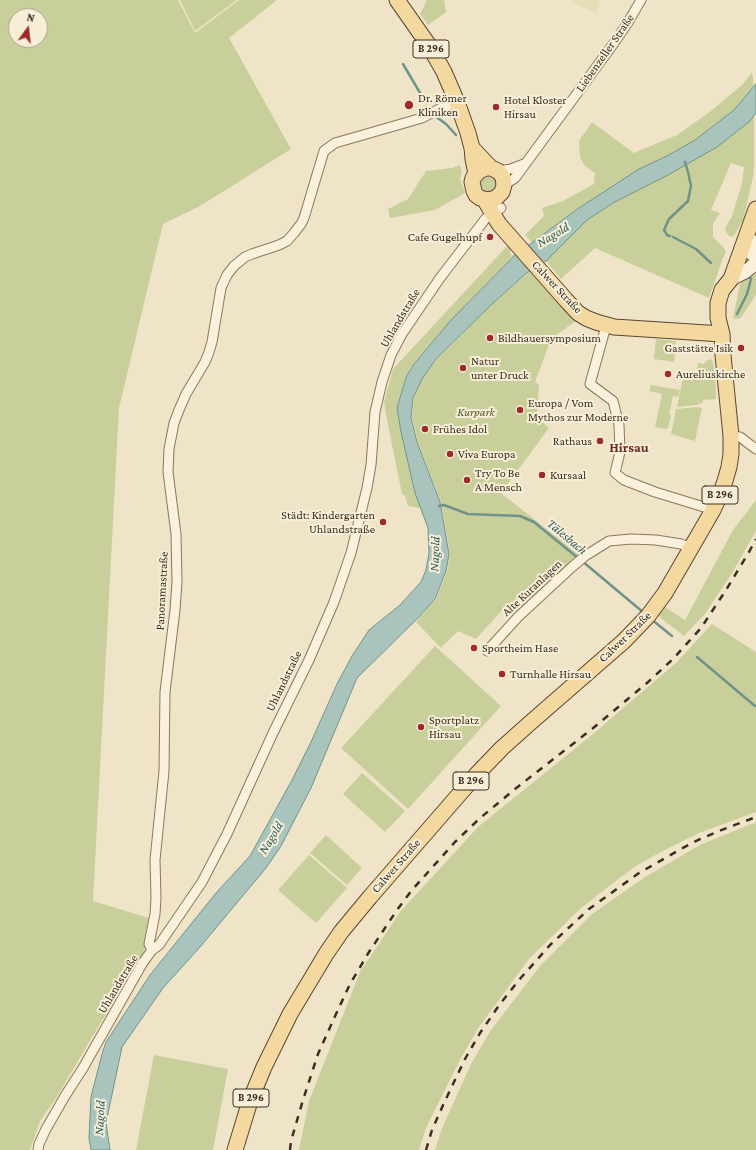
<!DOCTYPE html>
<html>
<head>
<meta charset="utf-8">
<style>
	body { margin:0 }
	#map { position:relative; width:756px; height:1150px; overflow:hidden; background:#f0e4c8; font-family:"Crimson Pro",serif }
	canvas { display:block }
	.north { position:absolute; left:8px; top:8px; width:40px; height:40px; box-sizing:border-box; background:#f7eed8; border:1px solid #ada18e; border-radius:50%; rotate:15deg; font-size:11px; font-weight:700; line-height:16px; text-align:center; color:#3d2e20 }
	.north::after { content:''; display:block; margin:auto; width:14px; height:18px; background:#9e2a2b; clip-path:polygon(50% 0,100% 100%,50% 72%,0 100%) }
</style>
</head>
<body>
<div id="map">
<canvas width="756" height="1150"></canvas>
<div class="north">N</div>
</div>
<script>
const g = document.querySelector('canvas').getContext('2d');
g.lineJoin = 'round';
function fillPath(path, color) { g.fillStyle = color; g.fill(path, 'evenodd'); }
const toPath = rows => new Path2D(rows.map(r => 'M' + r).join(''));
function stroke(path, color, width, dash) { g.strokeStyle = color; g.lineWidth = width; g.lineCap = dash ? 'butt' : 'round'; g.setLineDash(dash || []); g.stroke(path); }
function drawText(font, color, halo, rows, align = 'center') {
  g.font = font + ' "Crimson Pro",serif'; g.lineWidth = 4; g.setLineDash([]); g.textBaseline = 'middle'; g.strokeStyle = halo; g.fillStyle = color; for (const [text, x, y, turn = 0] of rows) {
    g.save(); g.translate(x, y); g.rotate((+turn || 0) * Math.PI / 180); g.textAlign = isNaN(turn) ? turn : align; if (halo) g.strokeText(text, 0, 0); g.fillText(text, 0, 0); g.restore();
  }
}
const farmland = toPath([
	[572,0,600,0,599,6,596,13,572,3]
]);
const green = toPath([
	[0,0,178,0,195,33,239,0,277,0,229,38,291,149,200,206,163,224,119,408,93,901,152,919,145,948,139,964,98,1027,58,1095,40,1121,30,1150,0,1150],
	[16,16,40,16,40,40,16,40],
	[180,0,237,0,195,31],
	[427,0,444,0,446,12,428,25,420,14],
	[752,72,754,87,734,110,695,140,667,156,639,169,579,208,544,233,533,243,525,235,544,216,542,208,563,201,594,184,595,173,584,165,580,157,579,141,592,122,634,153,677,135,711,111,743,84],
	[754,116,754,166,753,177,743,220,735,234,733,237,729,236,726,232,725,228,732,216,742,183,744,167,731,163,711,210,720,213,713,224,713,237,724,248,726,252,723,258,709,298,595,248,561,279,546,261,587,220,613,203,668,175,717,147,749,121],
	[460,165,462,171,460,179,465,193,435,210,390,218,388,209,408,199,426,171,452,168],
	[488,175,494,177,497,183,496,189,491,193,482,192,478,181,480,179],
	[508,245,511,249,510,253,511,255,515,254,452,319,412,365,405,377,397,407,401,432,414,491,420,508,408,506,405,496,402,494,387,420,384,402,393,369],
	[751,271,756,275,756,295,740,319,733,318,740,284],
	[530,272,558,302,577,320,551,339,535,382,539,385,537,417,549,428,501,493,578,554,515,614,504,608,476,639,458,631,441,648,416,622,436,599,447,572,450,554,441,502,418,442,412,418,414,398,422,379,437,359,492,304],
	[656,339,676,341,675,347,671,346,670,353,675,354,674,362,654,359],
	[712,359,714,367,716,390,716,399,703,400,703,402,697,405,677,407,684,372,696,375,698,363,704,364,706,361],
	[651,385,680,390,678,397,673,396,669,415,671,415,668,428,666,429,655,427,662,394,670,396,649,391],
	[697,407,702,408,695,441,671,434,676,409],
	[756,500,756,531,732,573,705,614,684,636,658,616,665,607,685,620,733,530],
	[712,624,756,652,756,812,699,833,659,853,636,866,617,880,580,909,529,959,479,1027,462,1056,426,1128,419,1150,299,1150,309,1101,360,972,400,912,478,827,593,734,677,662],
	[435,646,501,706,408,809,341,748],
	[362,773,405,811,385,832,343,794],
	[756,823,756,1150,435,1150,442,1128,472,1062,491,1030,540,966,592,914,645,877,700,845,751,824],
	[326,835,362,868,347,885,310,853],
	[309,855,347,888,316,923,278,890],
	[154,1055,228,1069,213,1150,136,1150]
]);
const water = toPath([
	[756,84,756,113,750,121,717,147,668,175,613,203,587,220,546,261,527,273,492,304,436,359,422,379,413,398,411,418,417,442,440,502,449,554,446,571,435,599,420,616,357,678,311,788,281,846,266,868,200,947,163,988,122,1047,106,1123,110,1150,91,1150,89,1138,91,1097,102,1054,106,1042,150,975,216,893,250,856,292,780,311,742,337,684,352,656,369,630,400,605,421,582,426,570,429,553,428,528,415,493,401,432,397,408,406,377,413,365,452,319,515,255,579,208,639,169,667,156,695,140,734,110,756,84]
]);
const stream = toPath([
	[403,64,426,103],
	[435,116,446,124,456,135],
	[670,236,667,235,664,230,669,219,688,201,691,186,688,172,685,162],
	[673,237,696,249,711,263],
	[737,314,747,294,751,279,749,277],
	[439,506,444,505,468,514,520,516,534,522,578,558],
	[582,561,644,613],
	[651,619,672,636],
	[697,657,755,706]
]);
const minor = toPath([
	[498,171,511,169,524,164],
	[504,185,515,178,614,43,627,24,641,0],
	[606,326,590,384,613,401,619,425,620,452,615,473,624,480,655,492,704,507],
	[731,436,740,437,756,449],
	[487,651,518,617,572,567,585,556,609,541,631,539,656,540,681,544,691,548],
	[152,950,149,944,155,914,156,898,155,860,164,771,165,692,175,610,177,582,176,534,168,472,169,449,174,423,179,410,186,394,205,362,209,352,212,342,221,288,227,275,234,266,245,257,252,254,279,245,287,241,294,233,301,224,304,218,324,151,335,143,422,118,443,107,457,102],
	[38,1150,39,1144,46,1129,65,1096,83,1068,142,964,152,950,159,945,202,882,227,834,273,733,309,660,334,602,351,553,367,488,371,465,375,412,382,382,391,355,402,334,440,278,483,222,485,219,501,208]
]);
const secondary = toPath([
	[756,242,751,242,743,246,752,254,756,256],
	[731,279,745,272,756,263]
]);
const primary = toPath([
	[397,0,430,47,444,72,457,102,468,133,472,148,473,159,476,174],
	[472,148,491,168,498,171,503,177,504,185,502,192,496,198,488,200,480,198,476,195,474,191,472,182,473,178,479,171,486,168,491,168],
	[484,199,499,224,566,300,578,313,586,318,596,322,614,327,722,334],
	[235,1150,250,1101,264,1067,290,1014,326,954,341,932,370,897,476,775,502,748,530,723,624,641,648,616,665,593,713,510,720,495,725,481,729,467,731,454,731,436,723,355,722,334,718,318,718,303,722,290,731,279,756,209]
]);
const rail = toPath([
	[290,1150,291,1141,303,1100,318,1054,336,1014,350,984,369,952,397,910,412,890,455,842,479,819,515,789,592,729,647,683,672,660,701,628,726,590,749,552,756,539],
	[426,1150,432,1130,444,1103,465,1059,480,1033,500,1004,519,980,550,945,589,909,639,873,681,849,698,840,719,831,756,817]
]);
const markers = [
	[409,105,5,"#9e2a2b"],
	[496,107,4,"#9e2a2b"],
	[490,237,4,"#9e2a2b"],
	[490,338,4,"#9e2a2b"],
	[741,348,4,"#9e2a2b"],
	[463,368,4,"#9e2a2b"],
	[668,374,4,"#9e2a2b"],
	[520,410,4,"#9e2a2b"],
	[425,429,4,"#9e2a2b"],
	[600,441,4,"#9e2a2b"],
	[450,454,4,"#9e2a2b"],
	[542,475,4,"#9e2a2b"],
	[467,480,4,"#9e2a2b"],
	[383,522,4,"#9e2a2b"],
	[474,648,4,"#9e2a2b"],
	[502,674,4,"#9e2a2b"],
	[421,727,4,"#9e2a2b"]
];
const shields = [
	[431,49,36],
	[720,495,36],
	[471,781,36],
	[251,1098,36]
];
const shieldNames = [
	["B 296",431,49],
	["B 296",720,495],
	["B 296",471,781],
	["B 296",251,1098]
];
const streetNames = [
	["Liebenzeller Straße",605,53,-55],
	["Calwer Straße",557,287,47],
	["Uhlandstraße",400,318,-59],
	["Alte Kuranlagen",532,588,-43],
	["Panoramastraße",162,591,-87],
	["Calwer Straße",625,637,-44],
	["Uhlandstraße",284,681,-64],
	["Calwer Straße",396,866,-49],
	["Uhlandstraße",118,984,-59]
];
const poiNames = [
	["Dr. Römer",418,98],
	["Kliniken",418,112],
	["Hotel Kloster",504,100],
	["Hirsau",504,114],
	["Cafe Gugelhupf",482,237,"right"],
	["Bildhauersymposium",498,338],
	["Gaststätte Isik",733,348,"right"],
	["Natur",471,361],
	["unter Druck",471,375],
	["Aureliuskirche",676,374],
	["Europa / Vom",528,403],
	["Mythos zur Moderne",528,417],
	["Frühes Idol",433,429],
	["Rathaus",592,441,"right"],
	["Viva Europa",458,454],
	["Try To Be",475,473],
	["A Mensch",475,487],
	["Kursaal",550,475],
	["Städt: Kindergarten",375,515,"right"],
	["Uhlandstraße",375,529,"right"],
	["Sportheim Hase",482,648],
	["Turnhalle Hirsau",510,674],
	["Sportplatz",429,720],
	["Hirsau",429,734]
];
const parkNames = [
	["Kurpark",476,412]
];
const waterNames = [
	["Nagold",553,235,-31],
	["Tälesbach",567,537,40],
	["Nagold",435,554,-88],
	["Nagold",271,838,-59],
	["Nagold",100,1118,-87]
];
const quarterNames = [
	["Hirsau",629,448]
];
fillPath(farmland, '#e6deb5');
fillPath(green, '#c9cf9b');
fillPath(water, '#a9c4bc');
stroke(water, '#6f938a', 1);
stroke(stream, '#6f938a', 2.5);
stroke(minor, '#8d765c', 11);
stroke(secondary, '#6f573f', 15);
stroke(primary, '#5b4430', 17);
stroke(minor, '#faf1dc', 9);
stroke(secondary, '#faf1dc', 13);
stroke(primary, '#f3d9a0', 15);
stroke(rail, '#3d2e20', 2.5, [7, 7]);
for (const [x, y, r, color] of markers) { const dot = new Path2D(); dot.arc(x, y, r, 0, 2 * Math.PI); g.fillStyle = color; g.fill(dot); stroke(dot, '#f7eed8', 1.5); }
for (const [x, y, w] of shields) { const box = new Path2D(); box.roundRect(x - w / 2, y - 9, w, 18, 3); g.fillStyle = '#f7eed8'; g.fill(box); stroke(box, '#3d2e20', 1); }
drawText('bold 11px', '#3d2e20', null, shieldNames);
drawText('12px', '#3d2e20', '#f7eed8', streetNames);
drawText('12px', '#3d2e20', '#f7eed8', poiNames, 'left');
drawText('italic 12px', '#4d5a26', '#f7eed8', parkNames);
drawText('italic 13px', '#2f5d5a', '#f7eed8', waterNames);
drawText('bold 14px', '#6b2e1e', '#f7eed8', quarterNames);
</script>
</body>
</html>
